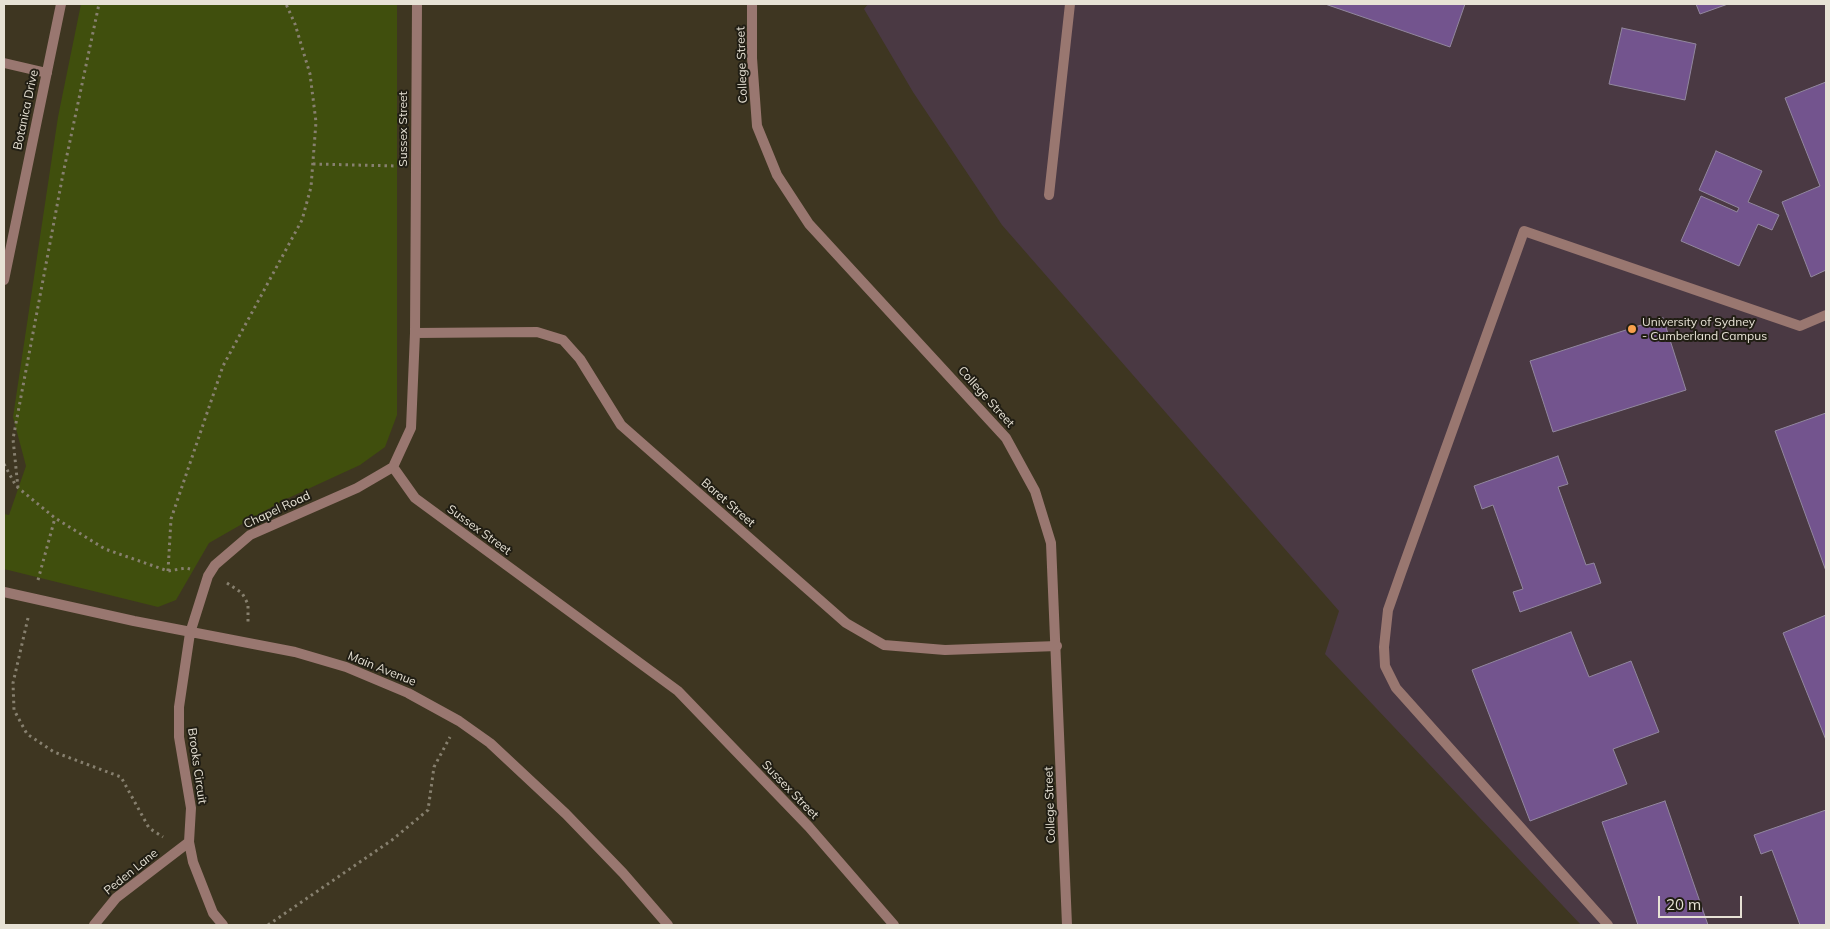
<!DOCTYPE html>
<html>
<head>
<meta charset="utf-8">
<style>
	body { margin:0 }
	#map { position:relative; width:1830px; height:929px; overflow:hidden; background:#3e3621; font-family:Mulish,sans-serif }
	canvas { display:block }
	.frame { position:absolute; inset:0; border:5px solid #e7e2d5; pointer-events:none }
	.scale { position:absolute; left:1658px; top:896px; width:84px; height:22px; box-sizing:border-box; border:2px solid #e7e2d5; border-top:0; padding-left:6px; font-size:15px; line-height:18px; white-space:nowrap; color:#e7e2d5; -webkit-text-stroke:4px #211e14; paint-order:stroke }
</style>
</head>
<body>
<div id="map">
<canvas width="1830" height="929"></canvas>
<div class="frame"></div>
<div class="scale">20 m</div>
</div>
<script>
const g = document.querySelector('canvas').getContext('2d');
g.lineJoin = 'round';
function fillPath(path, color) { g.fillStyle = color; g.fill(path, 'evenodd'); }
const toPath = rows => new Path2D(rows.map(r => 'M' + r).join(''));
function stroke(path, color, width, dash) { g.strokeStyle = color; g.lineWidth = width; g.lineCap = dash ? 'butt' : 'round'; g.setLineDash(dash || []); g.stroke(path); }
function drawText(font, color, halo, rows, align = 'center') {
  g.font = font + ' Mulish,sans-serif'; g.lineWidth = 4; g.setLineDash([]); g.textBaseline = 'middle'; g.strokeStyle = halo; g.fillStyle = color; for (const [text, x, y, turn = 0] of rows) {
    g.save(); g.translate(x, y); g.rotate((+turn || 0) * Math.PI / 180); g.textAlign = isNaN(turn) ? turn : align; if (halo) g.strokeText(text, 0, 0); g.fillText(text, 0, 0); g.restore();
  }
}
const education = toPath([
	[868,4,1826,4,1826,925,1581,925,1325,654,1339,611,1002,225,913,92,864,9]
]);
const green = toPath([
	[81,4,397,4,397,415,385,447,360,465,284,500,209,543,176,600,158,607,4,569,4,514,9,515,26,466,13,417,58,117]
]);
const building = toPath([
	[1325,4,1465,4,1450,47,1325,4],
	[1696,4,1728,4,1700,14,1696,4],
	[1622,28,1696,44,1685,100,1609,84,1622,28],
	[1826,82,1826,270,1811,277,1782,202,1820,186,1785,98,1826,82],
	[1716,151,1762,171,1748,202,1779,215,1772,230,1758,224,1739,266,1681,241,1701,196,1737,212,1739,208,1699,190,1716,151],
	[1663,318,1686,390,1553,432,1530,361,1663,318],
	[1826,413,1826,571,1775,431,1826,413],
	[1558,456,1568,484,1558,487,1586,565,1594,563,1601,583,1520,612,1513,592,1523,589,1493,505,1482,509,1474,486,1558,456],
	[1826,615,1826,740,1783,633,1826,615],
	[1571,632,1589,677,1631,661,1659,732,1613,749,1627,784,1530,821,1472,670,1571,632],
	[1665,801,1708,925,1638,925,1602,822,1665,801],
	[1826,810,1826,925,1800,925,1772,850,1761,854,1754,835,1826,810]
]);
const path = toPath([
	[313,164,397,166],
	[4,464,16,486,55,518,105,549,168,571,186,568,190,569],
	[18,488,13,439,63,174,99,4],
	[168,571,171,519,223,366,302,220,311,187,316,122,310,74,295,24,286,4],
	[38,580,55,518],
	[227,583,242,593,248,604,248,624],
	[28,618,13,683,14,710,27,734,54,752,121,777,149,828,163,837],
	[268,925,392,840,428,810,434,767,450,737]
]);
const service = toPath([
	[1049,195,1070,4],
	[1608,925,1396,688,1385,666,1384,647,1388,610,1401,573,1524,231,1800,326,1826,315]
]);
const minor = toPath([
	[752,4,752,58,757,126,777,175,809,224,1006,438,1035,491,1051,543,1067,925],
	[4,63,47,73],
	[4,280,61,4],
	[415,333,537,332,563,340,580,359,621,425,846,623,884,645,945,650,1057,646],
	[393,467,415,498,678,691,809,827,894,925],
	[393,467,411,428,415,333,417,4],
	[4,592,134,621,295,652,346,667,408,693,459,721,490,743,566,814,623,873,668,925],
	[94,925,116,898,189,842],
	[223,925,213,913,193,862,189,842,191,808,179,737,179,707,190,633,208,576,215,565,250,535,357,488,393,467]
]);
const markers = [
	[1632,329,5,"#f9a04c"]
];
const streetNames = [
	["College Street",742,65,-92],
	["Botanica Drive",26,110,-78],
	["Sussex Street",403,129,-90],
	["College Street",986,397,48],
	["Baret Street",728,503,41],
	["Chapel Road",277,510,-25],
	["Sussex Street",479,530,36],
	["Main Avenue",382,669,22],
	["Brooks Circuit",197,766,82],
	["Sussex Street",790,790,46],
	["College Street",1050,805,-92],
	["Peden Lane",131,872,-39]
];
const poiNames = [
	["University of Sydney",1642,322],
	["- Cumberland Campus",1642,336]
];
fillPath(education, '#4a3943');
fillPath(green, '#404f0d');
fillPath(building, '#73548e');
stroke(building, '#92879e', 1);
stroke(path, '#87806f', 3, [2.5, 4]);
stroke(service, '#997770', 10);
stroke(minor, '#997770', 10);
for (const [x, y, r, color] of markers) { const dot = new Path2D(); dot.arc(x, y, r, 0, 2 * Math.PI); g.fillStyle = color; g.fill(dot); stroke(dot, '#211e14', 2); }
drawText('12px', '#e7e2d5', '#211e14', streetNames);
drawText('12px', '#e7e2d5', '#211e14', poiNames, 'left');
</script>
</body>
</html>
